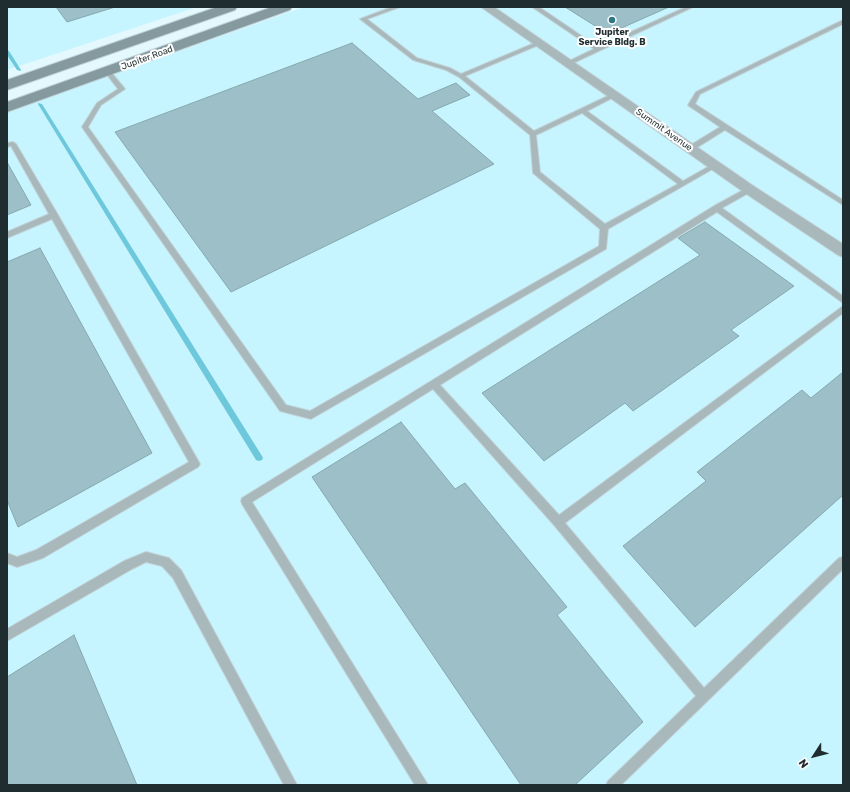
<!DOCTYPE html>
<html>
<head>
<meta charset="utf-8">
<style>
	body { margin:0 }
	#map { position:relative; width:850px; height:792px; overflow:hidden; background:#e4f9fe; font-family:Rubik,sans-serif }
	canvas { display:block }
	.frame { position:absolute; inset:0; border:8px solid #1f2d30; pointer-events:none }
	.north { position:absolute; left:794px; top:736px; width:40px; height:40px; -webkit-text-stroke:3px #fff; paint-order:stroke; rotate:234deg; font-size:11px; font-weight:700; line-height:16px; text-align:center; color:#1f2d30 }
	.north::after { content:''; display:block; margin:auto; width:14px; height:18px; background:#1f2d30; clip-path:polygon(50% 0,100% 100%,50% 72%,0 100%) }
</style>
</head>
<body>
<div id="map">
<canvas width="850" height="792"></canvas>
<div class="frame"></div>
<div class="north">N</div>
</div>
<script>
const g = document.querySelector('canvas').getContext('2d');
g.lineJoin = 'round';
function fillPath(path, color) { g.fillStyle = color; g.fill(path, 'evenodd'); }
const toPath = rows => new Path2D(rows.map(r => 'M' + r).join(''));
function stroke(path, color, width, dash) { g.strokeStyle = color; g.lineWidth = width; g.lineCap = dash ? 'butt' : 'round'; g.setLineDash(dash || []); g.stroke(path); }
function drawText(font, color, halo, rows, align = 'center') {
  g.font = font + ' Rubik,sans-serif'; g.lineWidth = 4; g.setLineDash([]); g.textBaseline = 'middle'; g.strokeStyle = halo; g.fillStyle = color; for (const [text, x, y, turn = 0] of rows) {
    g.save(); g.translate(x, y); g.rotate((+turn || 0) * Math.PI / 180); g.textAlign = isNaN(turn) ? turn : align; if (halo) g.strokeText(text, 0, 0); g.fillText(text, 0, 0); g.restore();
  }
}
const built = toPath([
	[7,7,197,7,7,70],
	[304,7,843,7,843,785,7,785,7,112]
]);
const stream = toPath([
	[7,50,9,51,21,70,21,71,17,70,7,55,7,50],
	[38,103,42,104,262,456,263,458,262,460,259,461,256,460,38,104,38,103]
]);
const building = toPath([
	[56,7,115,7,67,22,56,7],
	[565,7,669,7,608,34,565,7],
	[352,43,418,99,456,83,470,95,432,111,494,164,231,292,115,132,352,43],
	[7,162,31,205,7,215,7,162],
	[705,222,794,286,731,330,739,336,633,411,625,403,544,461,482,393,700,255,678,238,705,222],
	[40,248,152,453,18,527,7,500,7,262,40,248],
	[843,372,843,495,695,627,623,546,706,481,697,472,802,390,811,398,843,372],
	[401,422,455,489,465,483,567,607,557,615,643,722,575,785,521,785,312,477,401,422],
	[74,635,137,785,7,785,7,677,74,635]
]);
const lane = toPath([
	[392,7,400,7,367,19,417,58,450,68,461,74,537,42,541,42,541,44,465,76,534,131,614,93,616,94,616,96,587,111,683,181,713,164,717,164,718,166,608,229,606,249,311,419,280,411,82,127,97,103,118,89,105,72,110,71,125,89,101,105,88,127,286,405,310,411,599,246,600,229,533,173,530,135,459,77,446,70,413,60,360,19,392,7],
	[582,113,678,184,605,224,540,172,536,135,582,113],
	[532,7,539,7,598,47,686,7,693,7,569,65,567,64,567,62,594,49,532,7],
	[843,20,843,24,700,94,695,104,843,200,843,205,725,130,693,150,689,150,689,146,720,127,689,106,688,105,696,92,843,20],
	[13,142,16,144,58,215,200,464,198,467,43,558,17,567,7,563,7,553,17,557,36,550,189,462,52,219,7,238,7,232,49,214,11,146,7,147,7,143,13,142],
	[747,188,753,188,754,190,722,208,843,296,843,303,717,212,440,385,559,515,843,306,843,313,565,523,704,688,839,558,843,557,843,569,621,785,606,785,608,781,696,696,554,525,433,389,252,502,428,785,415,785,242,504,241,501,242,498,714,206,747,188],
	[146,552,169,558,181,570,297,785,284,785,173,578,162,566,146,562,132,569,7,641,7,629,124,561,146,552]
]);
const street = toPath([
	[481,7,494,7,755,187,843,244,843,257,838,255,745,193,481,7]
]);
const secondary = toPath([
	[217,7,237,7,235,10,7,90,7,80,217,7],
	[272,7,292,7,290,10,7,112,7,102,272,7]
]);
const markers = [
	[612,20,4,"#317684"]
];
const farPoinames = [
	["Jupiter",612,32],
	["Service Bldg. B",612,42]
];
const farStreetnames = [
	["Jupiter Road",147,58,-20],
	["Summit Avenue",664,130,35]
];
fillPath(built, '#c7f5ff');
fillPath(stream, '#6ec8db');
fillPath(building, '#9dc0c8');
stroke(building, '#87a9b0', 1);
stroke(lane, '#c1d4d9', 2);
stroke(street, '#c1d4d9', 2);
stroke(secondary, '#c1d4d9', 2);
fillPath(lane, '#a9b8bb');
fillPath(street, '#a9b8bb');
fillPath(secondary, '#849a9f');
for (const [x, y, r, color] of markers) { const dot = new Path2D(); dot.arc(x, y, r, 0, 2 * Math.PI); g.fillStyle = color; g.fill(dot); stroke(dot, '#fff', 1.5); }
drawText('bold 9px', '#1f2d30', '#fff', farPoinames);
drawText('9px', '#1f2d30', '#fff', farStreetnames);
</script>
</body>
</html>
